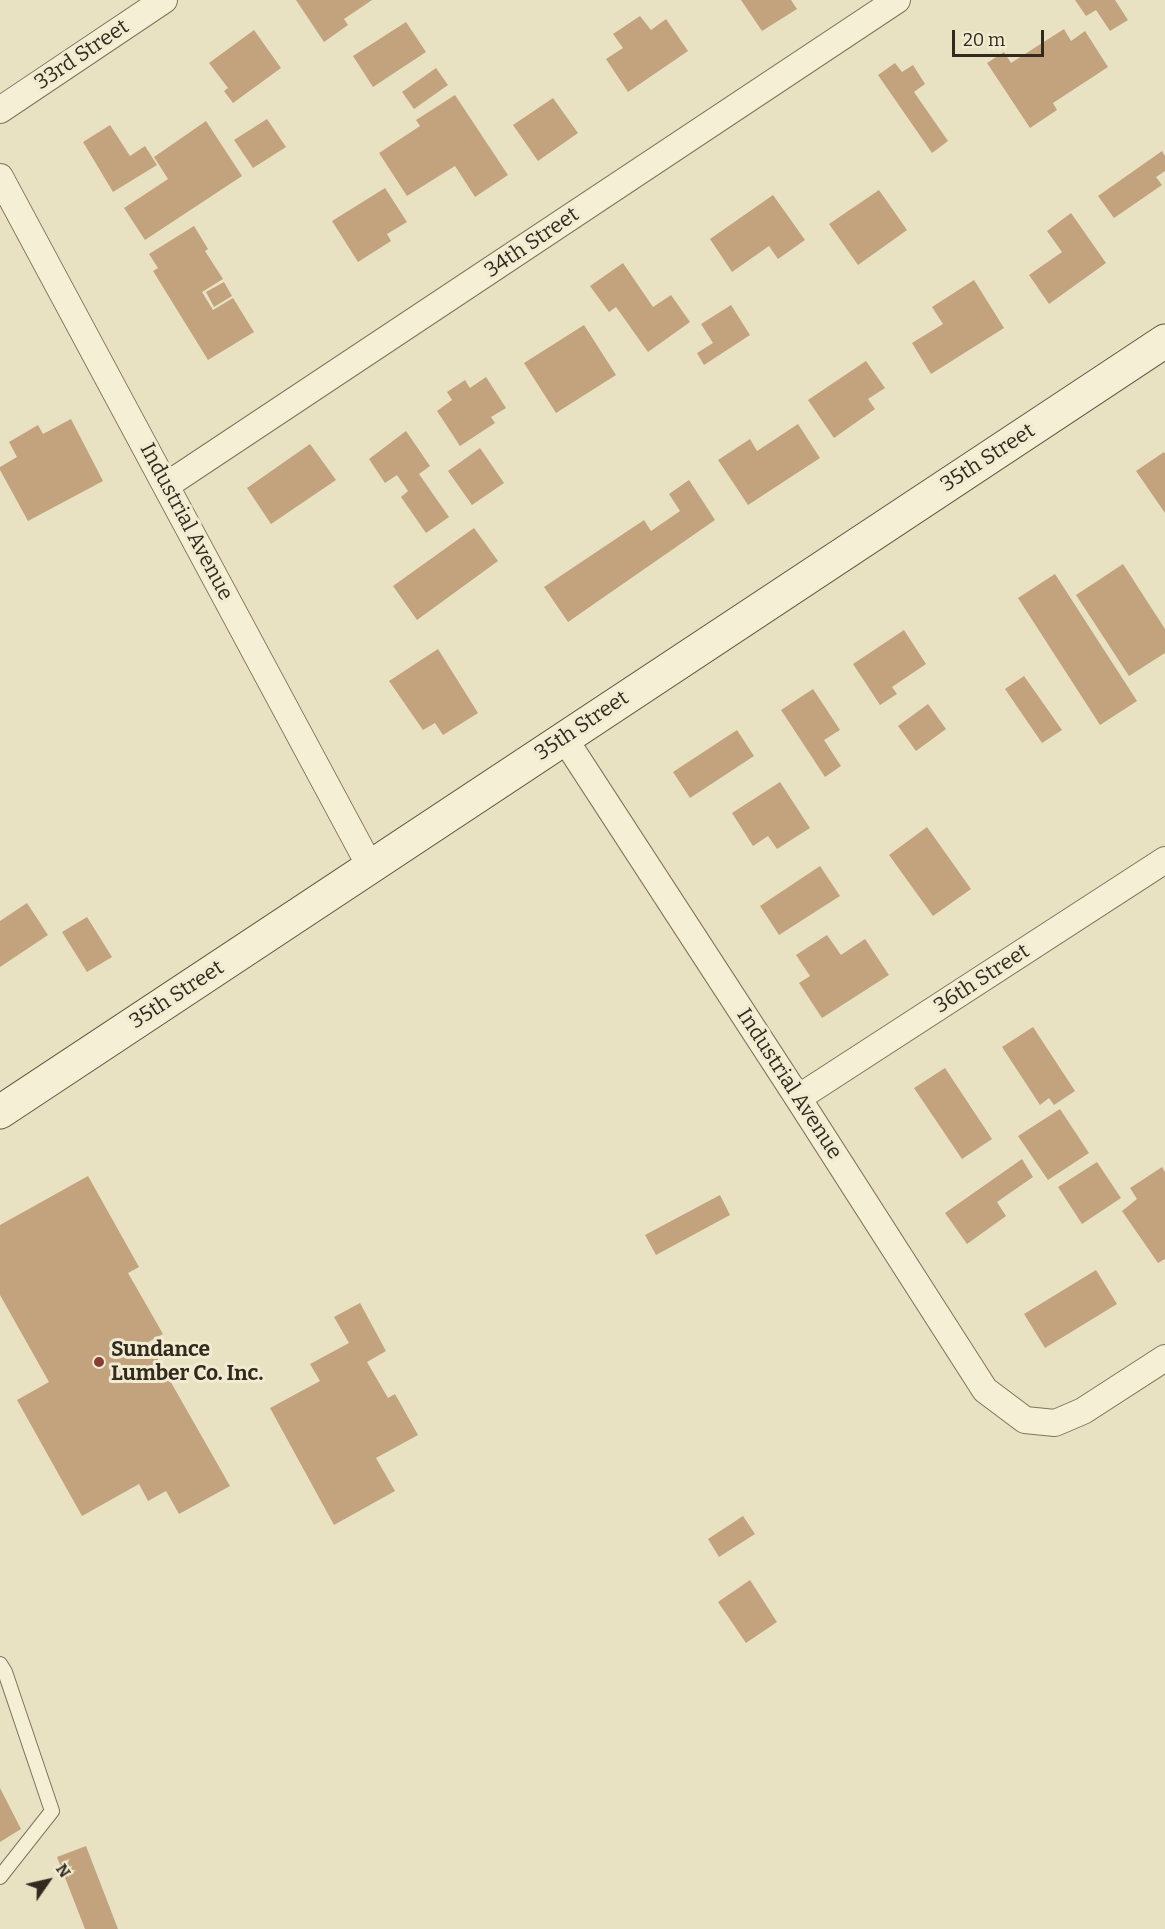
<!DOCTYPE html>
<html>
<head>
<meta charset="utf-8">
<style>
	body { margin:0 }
	#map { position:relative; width:1165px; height:1929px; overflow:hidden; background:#e8e2c3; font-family:Bitter,serif }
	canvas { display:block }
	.north { position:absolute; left:18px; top:1851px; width:60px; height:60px; -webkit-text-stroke:4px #f1ecd1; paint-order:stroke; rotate:56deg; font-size:16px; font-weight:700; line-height:24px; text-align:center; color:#322a1e }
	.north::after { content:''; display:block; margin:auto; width:21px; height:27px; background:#322a1e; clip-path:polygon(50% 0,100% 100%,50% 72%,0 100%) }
	.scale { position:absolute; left:952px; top:30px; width:92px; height:27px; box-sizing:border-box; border:3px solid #322a1e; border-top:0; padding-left:8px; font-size:18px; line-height:21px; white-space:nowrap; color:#322a1e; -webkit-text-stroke:4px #f1ecd1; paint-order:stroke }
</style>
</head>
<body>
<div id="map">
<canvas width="1165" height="1929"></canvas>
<div class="north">N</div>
<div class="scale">20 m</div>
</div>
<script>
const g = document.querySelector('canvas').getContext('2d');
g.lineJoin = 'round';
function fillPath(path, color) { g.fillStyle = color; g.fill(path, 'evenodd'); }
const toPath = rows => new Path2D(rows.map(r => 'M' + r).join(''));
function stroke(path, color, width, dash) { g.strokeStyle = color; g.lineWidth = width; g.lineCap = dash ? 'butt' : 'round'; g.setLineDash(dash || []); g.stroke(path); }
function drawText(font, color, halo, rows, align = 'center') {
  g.font = font + ' Bitter,serif'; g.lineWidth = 6; g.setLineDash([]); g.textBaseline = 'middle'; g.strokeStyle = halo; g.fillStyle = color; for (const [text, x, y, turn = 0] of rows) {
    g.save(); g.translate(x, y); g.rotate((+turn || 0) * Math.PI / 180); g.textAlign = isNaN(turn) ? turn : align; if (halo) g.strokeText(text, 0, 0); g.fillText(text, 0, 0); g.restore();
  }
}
const building = toPath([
	[296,0,372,0,344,19,348,25,324,42],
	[741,0,791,0,797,9,762,31],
	[1075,0,1115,0,1128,20,1110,31,1096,10,1086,16],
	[640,16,651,30,666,19,688,51,628,92,606,59,623,48,613,34],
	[406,22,426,52,373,87,353,56],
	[1064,29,1071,41,1085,31,1108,67,1053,103,1057,110,1030,128,987,63,1004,52,1011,63],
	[254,30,281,68,233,103,224,91,228,88,209,63],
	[895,63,902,72,913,65,925,84,914,92,948,141,932,153,878,75],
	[436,68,448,85,414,109,402,92],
	[455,95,508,175,475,197,455,166,407,196,379,153,420,126,416,120],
	[553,98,578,133,538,161,513,125],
	[267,119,286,147,253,168,234,140],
	[206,121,242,176,145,240,124,208,168,179,154,157],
	[110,125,130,156,145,146,157,165,113,192,83,142],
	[1162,151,1165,156,1165,171,1156,177,1162,185,1114,218,1098,196],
	[385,188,407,222,387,234,391,241,358,262,332,221],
	[879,190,907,230,858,265,829,224],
	[773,195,805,240,778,259,769,246,732,272,710,239],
	[1071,213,1106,263,1049,304,1029,275,1062,252,1047,231],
	[194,226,208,249,205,251,223,279,202,292,213,310,233,298,254,332,208,360,153,271,158,268,149,254],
	[623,263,653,307,671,295,690,322,648,352,616,307,609,312,590,286],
	[974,280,1004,328,931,374,912,343,943,324,932,307],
	[224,282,232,296,214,307,206,292],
	[731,305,750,335,704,365,697,353,713,343,701,324],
	[584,325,616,375,556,413,524,363],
	[866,361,885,388,868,399,875,409,834,438,808,400],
	[486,377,506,408,491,417,495,423,460,446,437,411,452,400,447,392,465,380,470,388],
	[71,419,103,481,28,521,0,470,0,467,17,457,9,442,38,425,43,434],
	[798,424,820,458,748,505,718,460,750,439,757,451],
	[406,431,430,466,419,474,449,517,426,533,401,497,408,491,397,475,385,483,369,459],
	[310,444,336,480,271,524,247,488],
	[480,448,504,483,472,505,448,471],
	[1164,452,1165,454,1165,513,1136,471],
	[689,480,715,520,568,622,544,587,644,520,651,531,680,511,669,494],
	[474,528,498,561,417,620,393,586],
	[1123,564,1165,629,1165,653,1129,676,1076,595],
	[1055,574,1137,701,1100,725,1018,598],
	[904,630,926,664,892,687,897,694,880,705,853,664],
	[438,649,478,713,443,735,435,723,423,730,389,681],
	[1024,676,1062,730,1042,743,1005,689],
	[813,689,840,730,824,740,841,766,825,777,781,710],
	[928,704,946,729,916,751,898,726],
	[737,730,754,756,690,798,673,772],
	[780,782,810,828,777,849,768,836,753,846,732,813],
	[927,827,971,889,933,916,889,855],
	[820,866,840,896,779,935,760,906],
	[27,903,48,935,0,967,0,921],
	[87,917,112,957,87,972,62,932],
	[827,935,841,955,865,939,889,975,822,1018,799,983,810,976,796,955],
	[1033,1027,1075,1091,1054,1105,1049,1098,1040,1105,1002,1047],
	[945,1068,992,1139,962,1159,914,1088],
	[1060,1109,1089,1153,1048,1180,1018,1136],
	[1022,1159,1033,1177,997,1202,1006,1216,967,1244,945,1213],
	[1097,1162,1121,1198,1082,1224,1058,1187],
	[1162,1167,1165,1172,1165,1259,1158,1263,1122,1211,1137,1199,1130,1188],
	[88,1176,139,1267,128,1273,163,1334,148,1342,230,1486,179,1514,166,1491,148,1501,139,1484,82,1516,17,1400,49,1382,0,1295,0,1225],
	[720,1195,730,1215,656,1255,645,1235],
	[1096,1270,1117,1304,1045,1348,1024,1314],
	[360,1303,386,1351,367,1362,388,1398,395,1394,418,1435,376,1458,395,1491,334,1525,270,1408,320,1381,310,1364,349,1343,334,1317],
	[743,1516,755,1534,719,1557,708,1539],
	[750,1580,777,1622,746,1643,718,1602],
	[0,1788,21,1829,0,1842],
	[86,1846,118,1929,85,1929,57,1857]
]);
const lane = toPath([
	[0,1664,5,1672,52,1811,0,1877]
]);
const street = toPath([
	[0,110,164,0],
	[0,177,371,868],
	[167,485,897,0],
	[564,738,798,1098,985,1390,1025,1420,1055,1423,1083,1411,1165,1358],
	[798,1098,1165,860]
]);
const secondary = toPath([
	[0,1112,1165,341]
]);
const markers = [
	[99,1362,6,"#893e32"]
];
const streetNames = [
	["33rd Street",82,55,-34],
	["34th Street",532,243,-34],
	["35th Street",988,458,-33],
	["Industrial Avenue",186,522,62],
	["35th Street",582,726,-34],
	["36th Street",982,979,-33],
	["35th Street",177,995,-33],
	["Industrial Avenue",789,1084,57]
];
const poiNames = [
	["Sundance",111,1350],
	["Lumber Co. Inc.",111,1374]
];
fillPath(building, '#c2a37d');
stroke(lane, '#80745c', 16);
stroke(street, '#80745c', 28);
stroke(secondary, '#62553f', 35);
stroke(lane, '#f4efd5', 14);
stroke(street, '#f4efd5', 26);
stroke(secondary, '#f4efd5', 33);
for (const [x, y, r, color] of markers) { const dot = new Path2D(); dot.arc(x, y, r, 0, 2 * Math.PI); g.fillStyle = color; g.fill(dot); stroke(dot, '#f1ecd1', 2); }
drawText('21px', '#322a1e', '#f1ecd1', streetNames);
drawText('bold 21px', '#322a1e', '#f1ecd1', poiNames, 'left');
</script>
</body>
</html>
